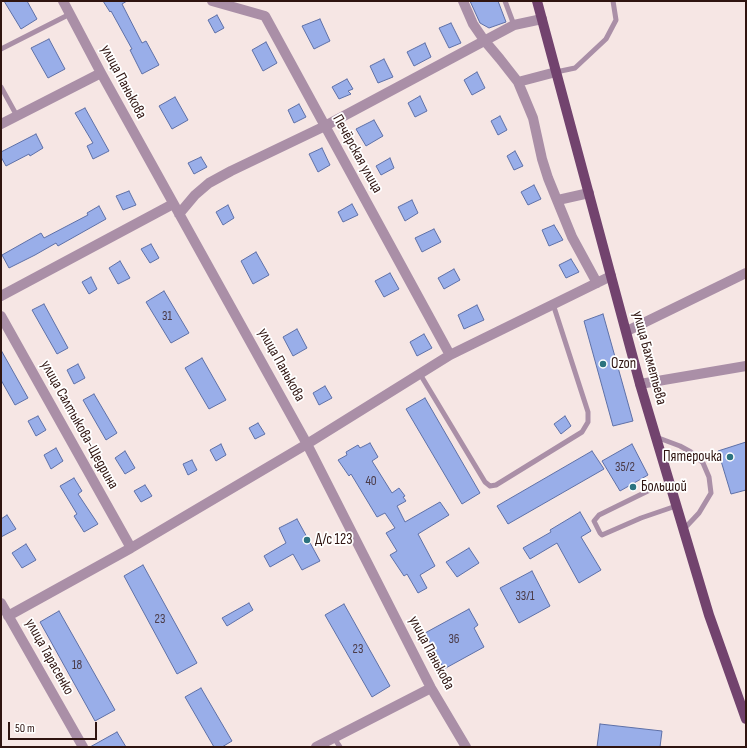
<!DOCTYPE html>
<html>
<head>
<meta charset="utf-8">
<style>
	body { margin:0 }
	#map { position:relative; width:747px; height:748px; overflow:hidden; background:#f6e6e4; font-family:"Sofia Sans Condensed",sans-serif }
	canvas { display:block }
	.frame { position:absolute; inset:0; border:2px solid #2f1410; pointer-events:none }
	.scale { position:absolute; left:8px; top:722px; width:89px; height:18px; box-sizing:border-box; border:2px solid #2f1410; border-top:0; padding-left:5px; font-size:12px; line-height:14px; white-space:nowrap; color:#2f1410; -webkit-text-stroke:3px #fff; paint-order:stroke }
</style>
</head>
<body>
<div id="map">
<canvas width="747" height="748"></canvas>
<div class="frame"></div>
<div class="scale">50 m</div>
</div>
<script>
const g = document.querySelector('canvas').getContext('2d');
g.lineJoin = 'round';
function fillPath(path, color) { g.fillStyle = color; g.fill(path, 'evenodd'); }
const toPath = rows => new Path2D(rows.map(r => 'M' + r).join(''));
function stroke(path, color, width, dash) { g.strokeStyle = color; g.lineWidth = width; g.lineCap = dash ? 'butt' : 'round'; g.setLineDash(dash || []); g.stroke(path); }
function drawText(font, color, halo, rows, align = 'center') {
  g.font = font + ' "Sofia Sans Condensed",sans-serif'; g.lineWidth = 3.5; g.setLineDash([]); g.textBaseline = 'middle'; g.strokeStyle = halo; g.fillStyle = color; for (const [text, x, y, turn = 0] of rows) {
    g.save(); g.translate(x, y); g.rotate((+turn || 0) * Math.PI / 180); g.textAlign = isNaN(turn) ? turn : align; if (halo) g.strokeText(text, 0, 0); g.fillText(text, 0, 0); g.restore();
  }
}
const building = toPath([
	[4,1,27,1,37,19,21,29,4,1],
	[103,1,127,1,122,4,142,43,146,41,159,65,142,74,130,50,132,49,111,11,110,12,103,1],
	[470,1,498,1,506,22,489,28,480,23,470,1],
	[217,15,224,28,215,33,208,20,217,15],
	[320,19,330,41,314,49,302,26,320,19],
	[451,23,461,43,449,48,439,28,451,23],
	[49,39,65,69,48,78,31,48,49,39],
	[266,42,277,63,263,71,252,50,266,42],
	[425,43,431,57,414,66,407,52,425,43],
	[384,59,393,77,378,83,370,66,384,59],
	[477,72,485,88,472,95,464,80,477,72],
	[347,79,353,89,348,91,351,94,339,99,332,87,347,79],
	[420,96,427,111,415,117,408,103,420,96],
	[175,97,188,120,172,129,159,106,175,97],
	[299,104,306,117,294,123,288,110,299,104],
	[85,108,109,151,93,159,87,146,93,143,75,113,85,108],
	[500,116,507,130,498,135,491,121,500,116],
	[374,120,383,136,366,146,356,129,374,120],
	[36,134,43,148,30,156,29,154,6,166,1,157,1,152,36,134],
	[322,148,330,165,318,172,309,154,322,148],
	[515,151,523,166,514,170,507,156,515,151],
	[201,157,207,167,194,174,188,163,201,157],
	[390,158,394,168,381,175,376,166,390,158],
	[534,185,541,199,528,205,521,192,534,185],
	[129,191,136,205,123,210,116,196,129,191],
	[412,200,418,213,405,221,398,207,412,200],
	[352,204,358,215,343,222,338,212,352,204],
	[228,205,234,218,223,225,216,212,228,205],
	[99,206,106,219,58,246,56,243,35,255,9,268,2,255,41,233,44,238,88,215,87,213,99,206],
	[554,225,563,240,549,246,542,230,554,225],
	[434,229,441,242,422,252,415,238,434,229],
	[151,244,159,258,150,263,141,249,151,244],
	[256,252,269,275,253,284,241,261,256,252],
	[571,259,579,272,566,278,559,265,571,259],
	[120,261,130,278,118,284,109,268,120,261],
	[454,269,460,280,444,289,438,278,454,269],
	[390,273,399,289,384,297,375,281,390,273],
	[91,277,97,289,89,294,82,282,91,277],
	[164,291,189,333,171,343,146,302,164,291],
	[44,304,68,348,57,354,32,310,44,304],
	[477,305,484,320,464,329,458,315,477,305],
	[603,314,633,421,613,426,584,321,603,314],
	[297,329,307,348,293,356,283,337,297,329],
	[424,334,432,348,417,356,410,342,424,334],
	[1,350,28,398,15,405,1,380,1,350],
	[202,358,226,400,209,409,185,368,202,358],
	[78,364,85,378,74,384,67,370,78,364],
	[325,386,332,398,319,405,313,393,325,386],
	[94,394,117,433,106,440,83,400,94,394],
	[425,398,480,493,462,504,406,409,425,398],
	[38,416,46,430,36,436,28,421,38,416],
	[565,416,571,426,561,434,554,424,565,416],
	[258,423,265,434,255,439,249,428,258,423],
	[746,442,746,490,731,494,718,451,746,442],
	[370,443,378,457,372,461,392,493,399,488,405,496,403,497,406,501,397,506,405,522,440,502,449,515,418,534,435,566,420,575,427,588,418,593,407,574,404,576,390,555,397,551,386,533,395,528,385,513,377,517,351,474,349,476,338,460,347,455,346,452,358,445,360,448,370,443],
	[221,444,226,455,216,461,210,450,221,444],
	[632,444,648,475,620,491,602,461,632,444],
	[56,448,63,461,51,469,44,455,56,448],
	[125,451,135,468,125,474,115,458,125,451],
	[592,451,604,469,508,524,497,506,592,451],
	[192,460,197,470,188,475,183,464,192,460],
	[74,478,82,491,78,494,98,524,84,532,74,516,77,514,60,486,74,478],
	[145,485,152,496,141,502,134,491,145,485],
	[580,512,591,531,581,537,601,570,579,583,557,543,530,559,523,548,551,532,550,530,580,512],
	[7,515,16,529,1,537,1,519,7,515],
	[297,519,320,561,302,570,293,554,270,567,264,556,286,543,279,528,297,519],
	[26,544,36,560,22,568,12,553,26,544],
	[469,548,479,563,457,577,446,562,469,548],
	[143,565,197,663,177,674,124,576,143,565],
	[532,571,550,606,519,623,500,588,532,571],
	[249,603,253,610,227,626,222,618,249,603],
	[344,604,390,686,372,697,325,615,344,604],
	[469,609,478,625,474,628,484,647,444,669,425,633,469,609],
	[59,611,115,710,95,721,40,622,59,611],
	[201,688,232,741,222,747,214,747,185,697,201,688],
	[600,724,662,731,660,747,597,747,600,724],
	[117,732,126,747,90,747,117,732]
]);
const service = toPath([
	[505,1,514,25],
	[1,49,70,14],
	[556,72,575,68,606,39,616,20,613,1],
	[1,87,17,116],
	[420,374,485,482,490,486,496,485,582,432,588,422,588,412,553,304],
	[656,437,680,446,691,452,703,463,709,477,711,493,699,513,684,529],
	[670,484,654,488,599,515,594,521,600,533,602,535,641,518,676,506],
	[334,738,340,747]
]);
const minor = toPath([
	[63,1,101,73,307,444,431,688,466,747],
	[212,1,265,16,450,355],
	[463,1,473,24,484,40,500,59,518,82,533,118,542,159,548,178,572,237,597,283],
	[518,82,556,72],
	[1,124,101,73],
	[558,200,589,193],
	[179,214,195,195,209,183,231,171,325,126,514,25,542,19],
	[1,296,173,204],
	[1,316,131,548],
	[627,331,746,273],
	[640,384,746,366],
	[1,603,83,747],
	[8,616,131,548,307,444,450,355,611,276],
	[316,747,431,688]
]);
const primary = toPath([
	[537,1,640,384,709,615,746,719]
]);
const markers = [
	[603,364,4,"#2c737f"],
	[730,457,4,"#2c737f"],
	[633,487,4,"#2c737f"],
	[307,540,4,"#2c737f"]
];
const numberNames = [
	["31",167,317],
	["35/2",625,468],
	["40",371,482],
	["33/1",525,597],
	["23",160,620],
	["36",454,640],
	["23",358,650],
	["18",77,666]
];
const streetNames = [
	["улица Панькова",123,82,62],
	["Печёрская улица",357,154,61],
	["улица Бахметьева",649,358,75],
	["улица Панькова",281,365,61],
	["улица Салтыкова-Щедрина",79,425,61],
	["улица Панькова",431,653,62],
	["улица Тарасенко",49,657,61]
];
const poiNames = [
	["Ozon",611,364],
	["Пятерочка",722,457,"right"],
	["Большой",641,487],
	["Д/с 123",315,540]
];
fillPath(building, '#99aee9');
stroke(building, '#5e70a7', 1);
stroke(service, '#aa8fa7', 5);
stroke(minor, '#aa8fa7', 10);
stroke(primary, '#72436e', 10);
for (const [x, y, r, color] of markers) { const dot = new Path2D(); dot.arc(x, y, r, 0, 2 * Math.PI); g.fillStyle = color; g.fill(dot); stroke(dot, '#fff', 1.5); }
drawText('13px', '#4a3a46', null, numberNames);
drawText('15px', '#2f1410', '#fff', streetNames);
drawText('15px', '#2f1410', '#fff', poiNames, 'left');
</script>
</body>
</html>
